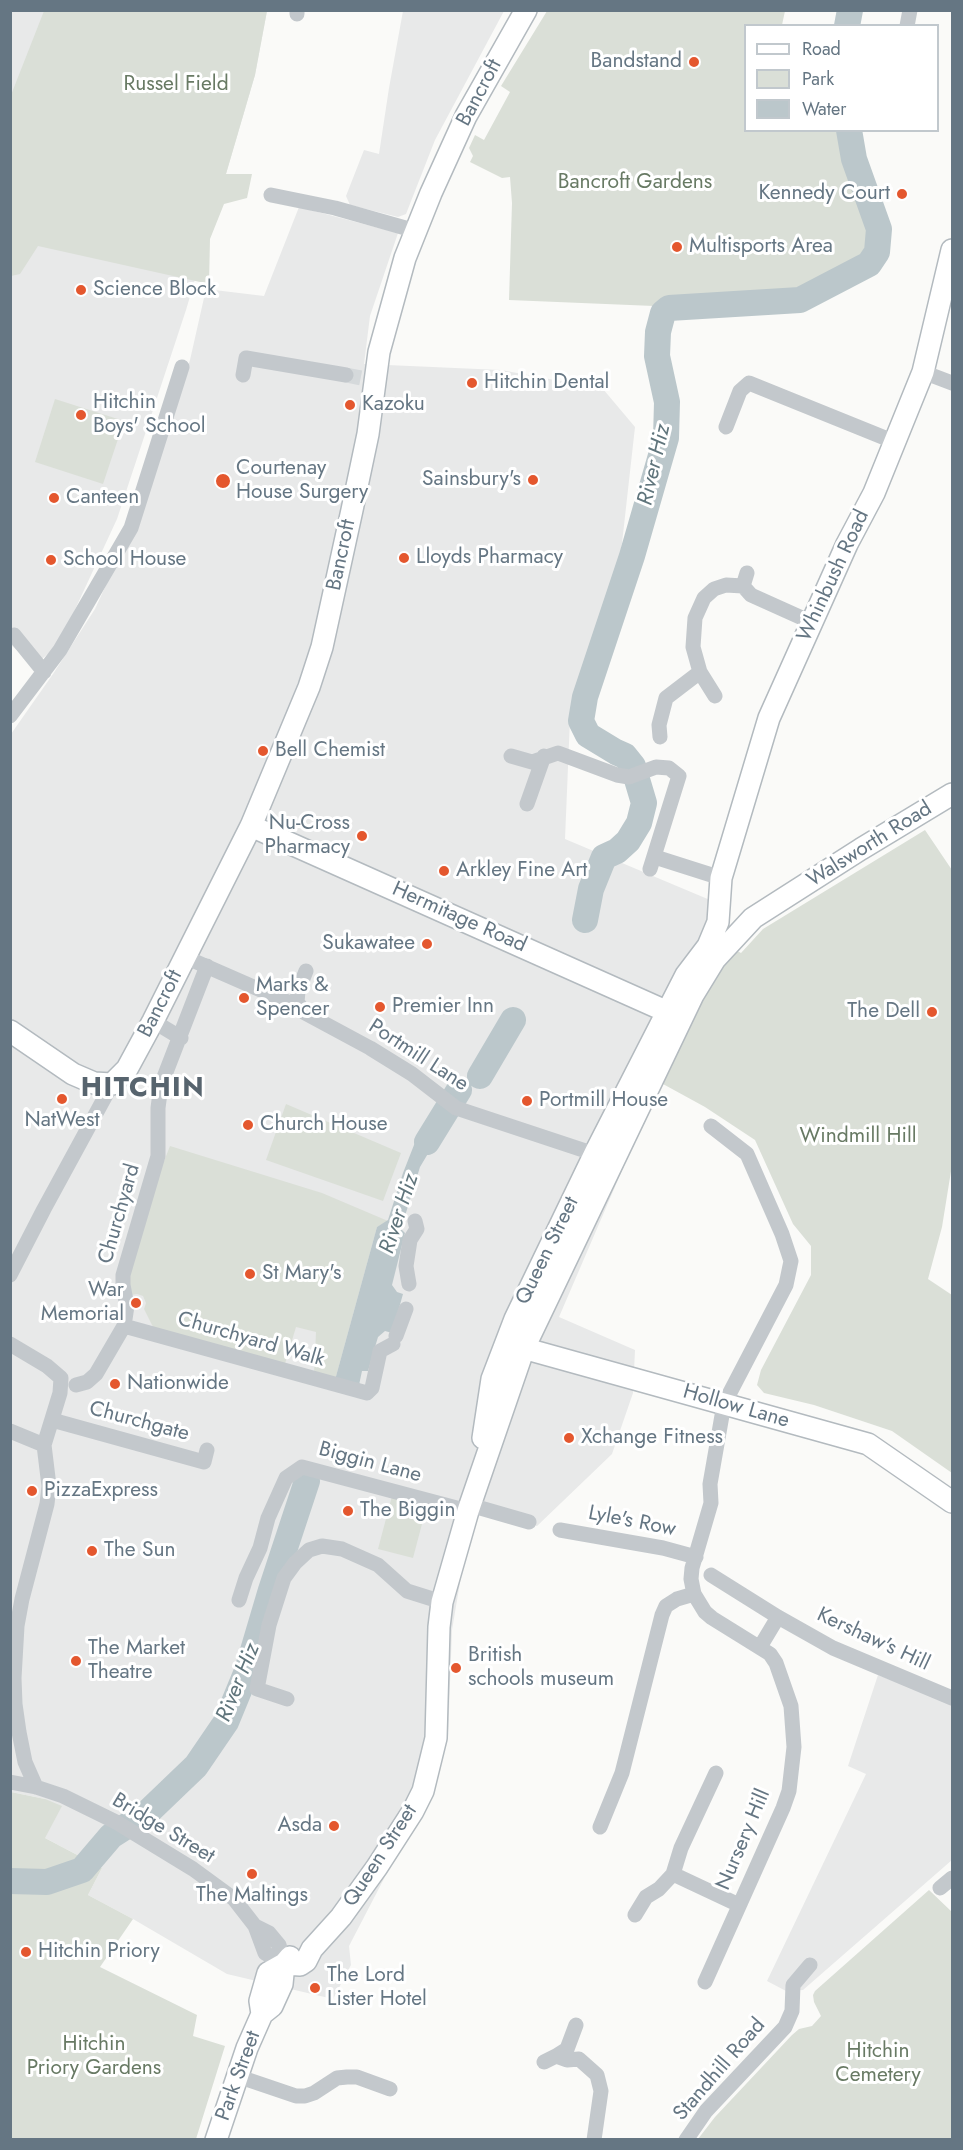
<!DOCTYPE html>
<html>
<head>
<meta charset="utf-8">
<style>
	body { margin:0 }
	#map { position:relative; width:963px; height:2150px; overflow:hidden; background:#fafaf8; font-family:Jost,sans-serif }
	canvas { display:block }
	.frame { position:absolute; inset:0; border:12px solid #657683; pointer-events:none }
	.legend { position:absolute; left:744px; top:24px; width:195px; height:108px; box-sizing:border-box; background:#fff; border:2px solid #c1c8cd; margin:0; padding:8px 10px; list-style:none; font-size:18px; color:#657683 }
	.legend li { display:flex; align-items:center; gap:12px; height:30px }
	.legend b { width:30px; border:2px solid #c1c8cd }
</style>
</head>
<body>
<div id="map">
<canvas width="963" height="2150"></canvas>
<div class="frame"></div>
<ul class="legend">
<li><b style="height:8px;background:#fff"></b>Road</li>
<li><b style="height:16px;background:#dadfd7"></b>Park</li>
<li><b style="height:16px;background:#bbc7cb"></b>Water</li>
</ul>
</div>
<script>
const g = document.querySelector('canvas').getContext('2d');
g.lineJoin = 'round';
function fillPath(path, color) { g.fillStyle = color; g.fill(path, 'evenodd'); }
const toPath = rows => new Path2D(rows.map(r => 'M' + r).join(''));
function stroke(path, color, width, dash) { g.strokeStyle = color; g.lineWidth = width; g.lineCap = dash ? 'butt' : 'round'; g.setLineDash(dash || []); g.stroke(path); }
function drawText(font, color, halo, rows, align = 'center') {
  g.font = font + ' Jost,sans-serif'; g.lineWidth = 6; g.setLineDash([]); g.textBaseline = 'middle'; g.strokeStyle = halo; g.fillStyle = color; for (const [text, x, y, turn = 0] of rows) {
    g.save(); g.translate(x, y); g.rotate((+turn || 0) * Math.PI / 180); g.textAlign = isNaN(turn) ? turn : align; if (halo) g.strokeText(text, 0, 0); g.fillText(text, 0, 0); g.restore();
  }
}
const built = toPath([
	[11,11,267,11,255,75,186,310,117,519,59,644,34,666,11,645],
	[403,11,504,11,435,140,406,214,398,217,350,205,346,196,364,150,379,154,389,88],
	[299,207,398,233,370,316,364,364,501,370,603,389,635,427,618,579,570,719,565,839,710,900,730,947,681,1042,663,1084,642,1124,559,1317,635,1350,633,1393,612,1454,537,1526,472,1511,452,1630,448,1737,414,1821,349,1946,351,1965,333,1999,227,1974,133,1919,88,1895,102,1868,45,1838,45,1799,11,1792,11,734,53,674,95,609,148,494,190,360,206,289,264,296],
	[878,1675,952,1704,952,1860,803,1990,786,1991,767,1981,866,1774,848,1766]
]);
const green = toPath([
	[44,11,267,11,255,75,226,174,252,174,247,198,224,204,210,239,209,284,38,246,20,274,11,276,11,95],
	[547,11,785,11,782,25,746,26,746,130,842,131,848,162,875,227,867,258,838,268,802,290,728,295,654,306,509,300,512,203,510,177,502,178,470,162,473,156,469,148,475,135,484,140,510,92,501,86],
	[55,399,124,421,103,484,35,462],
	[925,830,952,870,952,1165,942,1227,928,1279,952,1295,952,1473,892,1431,814,1405,764,1393,757,1385,761,1370,811,1275,811,1246,793,1224,755,1140,705,1107,663,1084,681,1042,730,947,741,953,763,929],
	[286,1104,401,1153,383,1201,266,1160],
	[170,1146,322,1193,388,1221,377,1227,335,1380,314,1374,316,1332,296,1327,284,1367,153,1327,144,1309,146,1303,143,1296,137,1294,131,1295,127,1271,153,1189],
	[392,1496,427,1505,413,1558,378,1549],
	[11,1792,45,1799,62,1806,45,1838,102,1868,88,1895,133,1919,100,1967,197,2015,193,2036,225,2046,196,2139,11,2139],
	[929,1890,952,1912,952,2139,698,2139,715,2117,792,2035,799,2029,812,2026,821,2016,814,2002,813,1995,815,1991]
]);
const water = toPath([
	[442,1110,446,1113,448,1120,420,1167,401,1229,405,1233,392,1285,397,1292,403,1294,392,1333,385,1331,378,1337,368,1371,362,1371,359,1385,335,1380,377,1227,388,1220,403,1173,414,1145,430,1117]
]);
const river = toPath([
	[847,26,850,10],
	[585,920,591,889,604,857,617,851,628,841,639,823,644,803,633,766,625,756,616,752,588,735,581,721,585,697,632,556,666,438,667,402,657,356,658,332,663,313,669,308,800,300,869,264,877,252,879,229,854,159,849,130],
	[480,1076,513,1020],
	[427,1142,459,1090],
	[10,1881,47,1882,82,1870,111,1836,147,1813,196,1766,226,1722,247,1671,271,1590,307,1481]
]);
const streetTunnel = toPath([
	[346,375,366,379]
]);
const street = toPath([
	[297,14,297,10],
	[907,26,910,10],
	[271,195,335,208,416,231],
	[923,372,952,383],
	[243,375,246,358,346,375],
	[726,427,740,391,749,383,895,442],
	[747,573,743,586,751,595,811,622],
	[14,635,44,672],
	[715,696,700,672,693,647,695,618,704,598,714,589,726,585,743,586],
	[10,716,60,650,131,528,182,367],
	[660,737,659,725,666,698,700,672],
	[511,756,532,762,558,753,617,775,629,777,656,767,669,768,679,776,650,869],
	[527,804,544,756],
	[655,857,721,878],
	[185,957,288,1002,302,1011],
	[306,971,298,991,297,1002,305,1013,370,1048,412,1074,456,1108,604,1157],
	[153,1021,181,1038],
	[10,1275,44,1209,112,1084],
	[409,1284,406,1266,410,1240,417,1229,415,1221],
	[124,1326,367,1393,372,1388,380,1351,393,1344],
	[396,1336,406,1309],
	[10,1344,47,1366,61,1378,60,1393,44,1445,49,1486,47,1504,22,1599,17,1626,14,1678,15,1704,19,1732,25,1762,36,1787],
	[76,1385,87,1382,96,1374,124,1326,127,1306,123,1285,123,1275,158,1156,158,1108,161,1085,207,966],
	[52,1420,204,1462,207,1450],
	[10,1431,44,1445],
	[470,1505,529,1522],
	[560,1530,663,1548,696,1557],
	[711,1575,778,1617,833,1648,952,1698],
	[239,1600,246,1578,260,1548,268,1518,286,1478,302,1467,468,1511],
	[760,1647,778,1617],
	[287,1699,257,1689,269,1625,284,1578,295,1563,309,1550,322,1546,342,1549,378,1565,407,1591,442,1602],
	[10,1782,36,1787,63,1796,116,1822,193,1869,234,1899,255,1926,265,1953,284,1964],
	[600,1827,622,1773,662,1615,666,1606,677,1599,694,1594],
	[673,1874,681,1848,716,1773],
	[940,1888,952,1878],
	[635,1915,646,1897,659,1889,673,1874,739,1905],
	[255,1926,269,1933,279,1945,284,1964],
	[705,1982,783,1808,789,1791,794,1747,791,1706,776,1663,770,1654,712,1618,705,1612,694,1594,691,1579,692,1568,711,1503,710,1484,724,1404,786,1285,791,1261,782,1234,747,1154,711,1126],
	[556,2056,567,2049,576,2025],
	[544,2062,556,2056,567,2060,579,2059,597,2075,601,2091,594,2140],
	[237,2076,296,2096,305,2096,314,2093,337,2078,347,2077,357,2077,390,2089],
	[686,2140,706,2111,785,2027,792,2011,793,1985,810,1965]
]);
const secondary = toPath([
	[251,826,679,1017],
	[708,946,718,922,721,878,769,718,847,544,874,493,923,372,952,250],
	[10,1031,73,1074,94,1083,112,1084,127,1069,153,1021,251,826,309,687,322,647,352,510,368,434,379,352,405,258,431,193,466,116,526,10],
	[512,1345,868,1444,952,1502],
	[483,1438,492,1379,515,1319,595,1153,686,975,708,946,716,940],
	[284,1964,300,1965,306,1961,312,1949,341,1917,377,1867,413,1811,423,1791,436,1738,439,1627,442,1602,468,1511,524,1348,693,995,715,959,753,918,861,849,952,794],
	[262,2014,260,2001,268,1973,284,1964,290,1957],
	[216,2140,247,2048,262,2014,272,2006,282,1984,284,1964]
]);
const markers = [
	[694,62,6,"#e4572e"],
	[902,194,6,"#e4572e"],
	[677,247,6,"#e4572e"],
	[81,290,6,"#e4572e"],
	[472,383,6,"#e4572e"],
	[350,405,6,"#e4572e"],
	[81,415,6,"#e4572e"],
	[533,480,6,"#e4572e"],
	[223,481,8,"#e4572e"],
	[54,498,6,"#e4572e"],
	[404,558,6,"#e4572e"],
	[51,560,6,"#e4572e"],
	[263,751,6,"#e4572e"],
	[362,836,6,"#e4572e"],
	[444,871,6,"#e4572e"],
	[427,944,6,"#e4572e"],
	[244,998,6,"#e4572e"],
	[380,1007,6,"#e4572e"],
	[932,1012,6,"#e4572e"],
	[62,1099,6,"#e4572e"],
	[527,1101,6,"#e4572e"],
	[248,1125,6,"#e4572e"],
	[250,1274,6,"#e4572e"],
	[136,1303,6,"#e4572e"],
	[115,1384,6,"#e4572e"],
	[569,1438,6,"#e4572e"],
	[32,1491,6,"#e4572e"],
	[348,1511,6,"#e4572e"],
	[92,1551,6,"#e4572e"],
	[76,1661,6,"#e4572e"],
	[456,1668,6,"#e4572e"],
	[334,1826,6,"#e4572e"],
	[252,1874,6,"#e4572e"],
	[26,1952,6,"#e4572e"],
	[315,1988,6,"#e4572e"]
];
const poiNames = [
	["Bandstand",682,62,"right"],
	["Kennedy Court",890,194,"right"],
	["Multisports Area",689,247],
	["Science Block",93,290],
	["Hitchin Dental",484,383],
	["Hitchin",93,403],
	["Boys' School",93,427],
	["Kazoku",362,405],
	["Courtenay",236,469],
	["House Surgery",236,493],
	["Sainsbury's",521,480,"right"],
	["Canteen",66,498],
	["Lloyds Pharmacy",416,558],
	["School House",63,560],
	["Bell Chemist",275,751],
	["Nu-Cross",350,824,"right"],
	["Pharmacy",350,848,"right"],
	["Arkley Fine Art",456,871],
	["Sukawatee",415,944,"right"],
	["Marks &",256,986],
	["Spencer",256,1010],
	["Premier Inn",392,1007],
	["The Dell",920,1012,"right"],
	["Portmill House",539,1101],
	["NatWest",62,1121,"center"],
	["Church House",260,1125],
	["St Mary's",262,1274],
	["War",124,1291,"right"],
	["Memorial",124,1315,"right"],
	["Nationwide",127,1384],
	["Xchange Fitness",581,1438],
	["PizzaExpress",44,1491],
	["The Biggin",360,1511],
	["The Sun",104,1551],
	["The Market",88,1649],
	["Theatre",88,1673],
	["British",468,1656],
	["schools museum",468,1680],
	["Asda",322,1826,"right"],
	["The Maltings",252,1896,"center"],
	["Hitchin Priory",38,1952],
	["The Lord",327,1976],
	["Lister Hotel",327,2000]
];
const parkNames = [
	["Russel Field",176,85],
	["Bancroft Gardens",635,183],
	["Windmill Hill",858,1137],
	["Hitchin",94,2045],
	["Priory Gardens",94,2069],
	["Hitchin",878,2052],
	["Cemetery",878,2076]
];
const streetNames = [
	["Bancroft",480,93,-62],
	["Bancroft",342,555,-78],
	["Whinbush Road",834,576,-65],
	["Walsworth Road",870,845,-32],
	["Hermitage Road",459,918,24],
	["Bancroft",161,1004,-63],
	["Portmill Lane",418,1056,33],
	["Churchyard",120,1214,-74],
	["Queen Street",548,1251,-64],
	["Churchyard Walk",251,1340,16],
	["Hollow Lane",736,1407,16],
	["Churchgate",139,1422,15],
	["Biggin Lane",370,1463,15],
	["Lyle's Row",632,1522,11],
	["Kershaw's Hill",873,1640,25],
	["Bridge Street",163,1829,31],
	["Nursery Hill",744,1840,-67],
	["Queen Street",381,1856,-57],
	["Standhill Road",720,2070,-49],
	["Park Street",239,2076,-70]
];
const waterNames = [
	["River Hiz",655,465,-77],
	["River Hiz",400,1214,-72],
	["River Hiz",239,1683,-68]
];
const districtNames = [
	["HITCHIN",143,1089]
];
fillPath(built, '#e8e9e9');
fillPath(green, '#dadfd7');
fillPath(water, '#bbc7cb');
stroke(river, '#bbc7cb', 26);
stroke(streetTunnel, '#d5d9db', 15, [15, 8]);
stroke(secondary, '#b3babf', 24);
stroke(street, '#c3c8cc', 15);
stroke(secondary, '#fff', 21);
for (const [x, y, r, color] of markers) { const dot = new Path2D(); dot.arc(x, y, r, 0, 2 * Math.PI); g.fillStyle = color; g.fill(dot); stroke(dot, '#fff', 2); }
drawText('21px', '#657683', '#fff', poiNames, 'left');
drawText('21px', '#687a64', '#fff', parkNames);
drawText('21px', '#657683', '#fff', streetNames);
drawText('italic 22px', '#60757c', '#fff', waterNames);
g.letterSpacing = '1.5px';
drawText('bold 27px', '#57646e', '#fff', districtNames);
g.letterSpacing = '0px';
</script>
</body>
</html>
